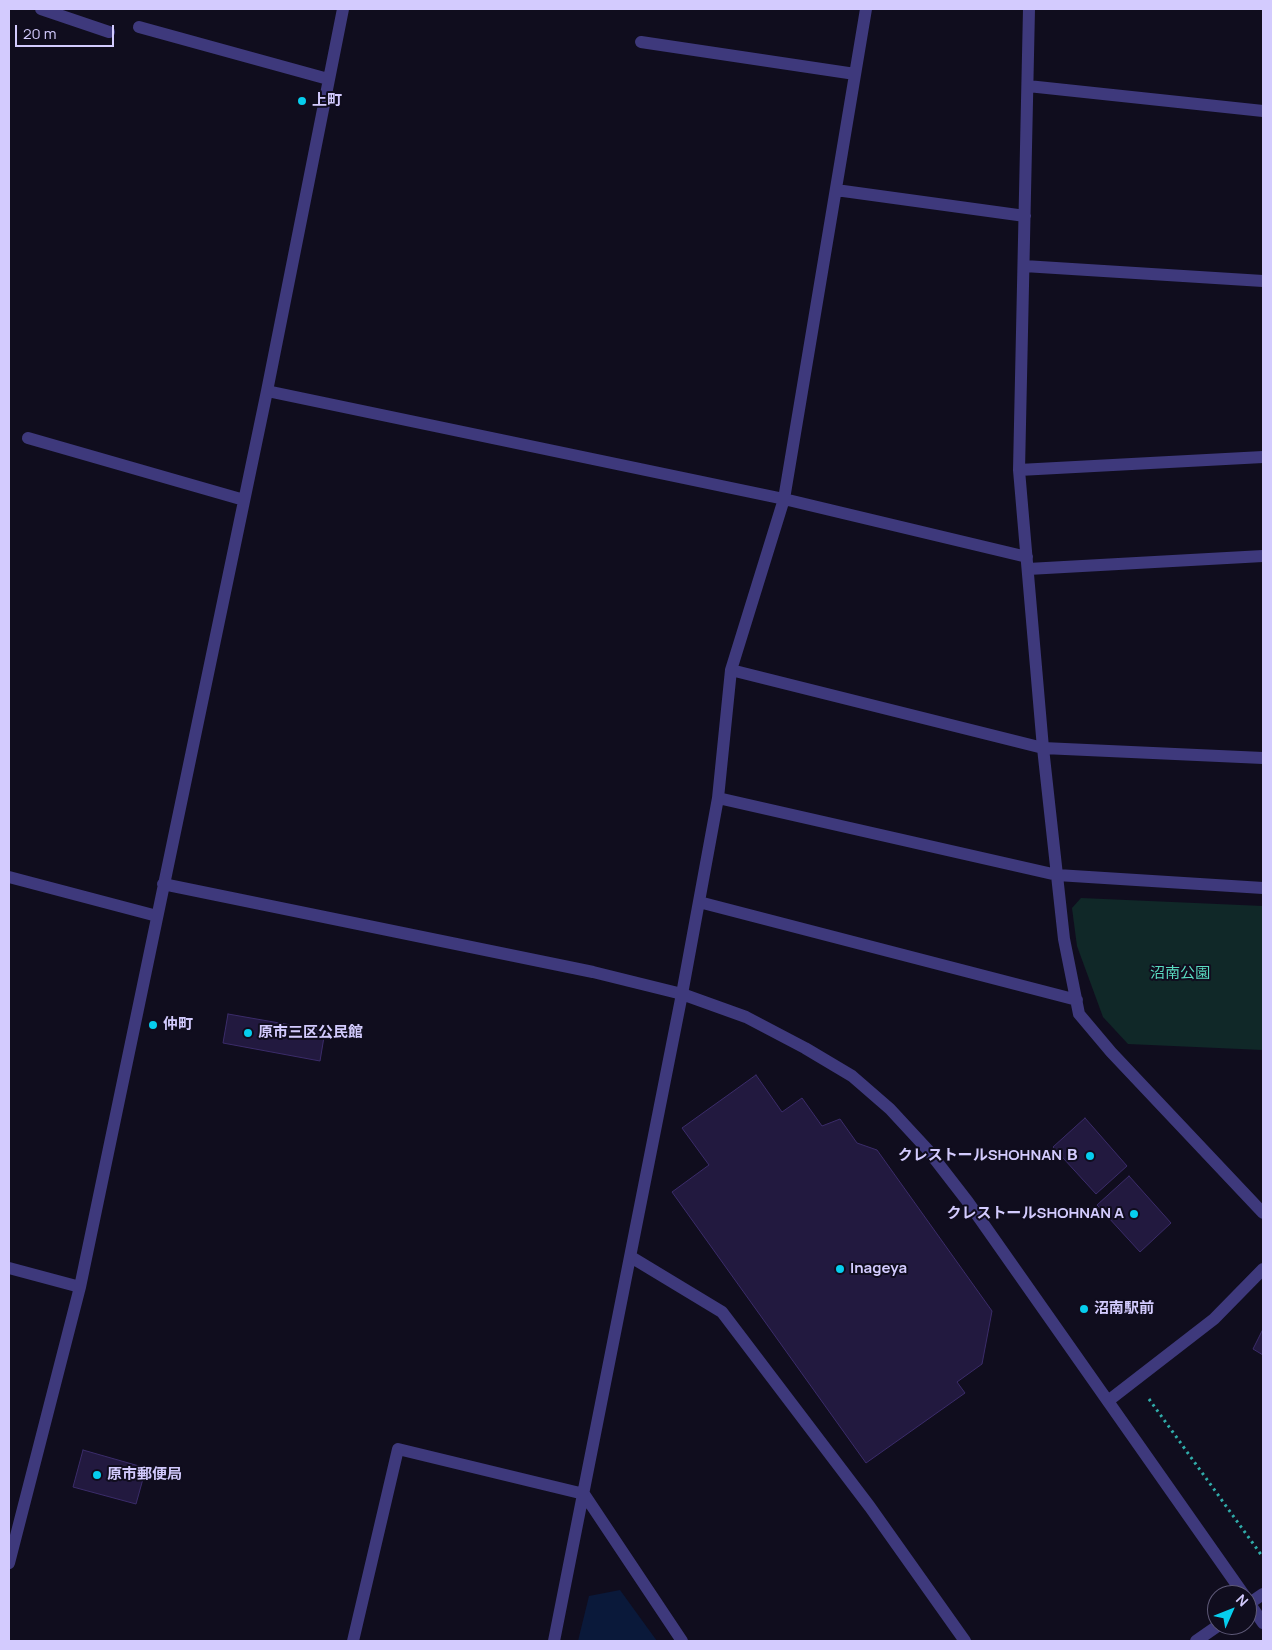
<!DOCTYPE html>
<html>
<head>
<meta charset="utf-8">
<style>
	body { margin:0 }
	#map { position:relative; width:1272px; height:1650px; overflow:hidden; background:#100d1e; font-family:Manrope,sans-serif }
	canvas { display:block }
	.frame { position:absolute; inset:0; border:10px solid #d3cbfe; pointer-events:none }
	.north { position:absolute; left:1207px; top:1585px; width:50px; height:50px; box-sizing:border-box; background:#100d1e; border:1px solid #5e5978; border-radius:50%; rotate:46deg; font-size:14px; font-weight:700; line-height:20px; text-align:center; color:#d3cbfe }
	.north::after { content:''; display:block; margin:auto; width:18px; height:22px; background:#06ceee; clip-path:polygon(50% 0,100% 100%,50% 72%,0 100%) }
	.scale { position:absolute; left:15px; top:25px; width:99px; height:22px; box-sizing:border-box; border:2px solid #d3cbfe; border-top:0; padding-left:6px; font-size:15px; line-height:18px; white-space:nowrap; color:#d3cbfe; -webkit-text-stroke:4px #100d1e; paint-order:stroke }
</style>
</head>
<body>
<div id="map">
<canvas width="1272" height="1650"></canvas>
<div class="frame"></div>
<div class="north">N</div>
<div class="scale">20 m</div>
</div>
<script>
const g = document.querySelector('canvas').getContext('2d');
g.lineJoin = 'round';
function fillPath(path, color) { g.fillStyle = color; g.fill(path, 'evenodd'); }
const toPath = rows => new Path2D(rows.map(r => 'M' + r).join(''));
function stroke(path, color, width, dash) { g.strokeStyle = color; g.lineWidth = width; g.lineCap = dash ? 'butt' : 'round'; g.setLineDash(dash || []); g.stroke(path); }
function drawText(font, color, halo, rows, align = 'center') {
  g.font = font + ' Manrope,"Noto Sans JP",sans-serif'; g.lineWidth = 4; g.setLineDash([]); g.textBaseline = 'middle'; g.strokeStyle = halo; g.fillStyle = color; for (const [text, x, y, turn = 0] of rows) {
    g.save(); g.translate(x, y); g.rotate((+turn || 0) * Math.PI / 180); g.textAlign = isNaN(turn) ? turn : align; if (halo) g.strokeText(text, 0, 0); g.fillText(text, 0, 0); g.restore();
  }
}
const green = toPath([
	[1081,898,1263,906,1263,1050,1128,1044,1103,1017,1077,946,1072,908]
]);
const water = toPath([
	[620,1590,657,1641,578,1641,589,1596]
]);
const building = toPath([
	[228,1014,325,1031,320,1061,223,1043,228,1014],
	[756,1075,782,1112,802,1098,822,1126,840,1119,857,1143,877,1150,992,1311,982,1364,957,1382,965,1393,866,1463,672,1192,709,1165,682,1128,756,1075],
	[1085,1118,1127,1166,1096,1194,1053,1147,1085,1118],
	[1129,1176,1171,1223,1140,1252,1097,1205,1129,1176],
	[1263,1329,1263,1355,1253,1349,1263,1329],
	[83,1450,146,1468,136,1504,73,1487,83,1450]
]);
const path = toPath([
	[1149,1399,1262,1556,1263,1556]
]);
const minor = toPath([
	[41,9,109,32],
	[1029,9,1019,470,1043,748,1064,939,1079,1014,1111,1052,1263,1213],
	[139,27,328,79],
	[641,42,855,74],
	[1028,86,1263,111],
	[836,190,1025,216],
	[1024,266,1263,281],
	[267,391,784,499,1027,557],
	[28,438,244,500],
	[1019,470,1263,457],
	[1028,569,1263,556],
	[731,670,1043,748,1263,758],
	[718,798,1057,875,1263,888],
	[9,877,157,916],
	[163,884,593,972,682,994,746,1017,805,1048,852,1076,890,1109,927,1149,968,1202,1244,1595],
	[699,902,1077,1000],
	[631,1257,722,1312,870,1507,965,1641],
	[9,1268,80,1287],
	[1108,1401,1214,1319,1263,1269],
	[9,1563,80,1287,267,391,343,9],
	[1247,1600,1263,1623],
	[1247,1605,1263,1594],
	[353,1641,398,1449,584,1494,682,1641],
	[554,1641,682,994,718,798,731,670,784,499,866,9],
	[1196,1641,1219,1625]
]);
const markers = [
	[302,101,5,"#06ceee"],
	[153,1025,5,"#06ceee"],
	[248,1033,5,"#06ceee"],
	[1090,1156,5,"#06ceee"],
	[1134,1214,5,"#06ceee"],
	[840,1269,5,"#06ceee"],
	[1084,1309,5,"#06ceee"],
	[97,1475,5,"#06ceee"]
];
const poiNames = [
	["上町",312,101],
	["仲町",163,1025],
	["原市三区公民館",258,1033],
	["クレストールSHOHNAN Ｂ",1080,1156,"right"],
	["クレストールSHOHNAN A",1124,1214,"right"],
	["Inageya",850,1269],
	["沼南駅前",1094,1309],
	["原市郵便局",107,1475]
];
const parkNames = [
	["沼南公園",1180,974]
];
fillPath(green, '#102828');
fillPath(water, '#0a193a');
fillPath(building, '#22193f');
stroke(building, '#3b2c6a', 1);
stroke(path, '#30acaa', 3, [2.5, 4]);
stroke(minor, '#3e397c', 12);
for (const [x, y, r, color] of markers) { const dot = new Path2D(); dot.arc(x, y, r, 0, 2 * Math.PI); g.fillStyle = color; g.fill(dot); stroke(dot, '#100d1e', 2); }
drawText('bold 15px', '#d3cbfe', '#100d1e', poiNames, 'left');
drawText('15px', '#5adbc0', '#100d1e', parkNames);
</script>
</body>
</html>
